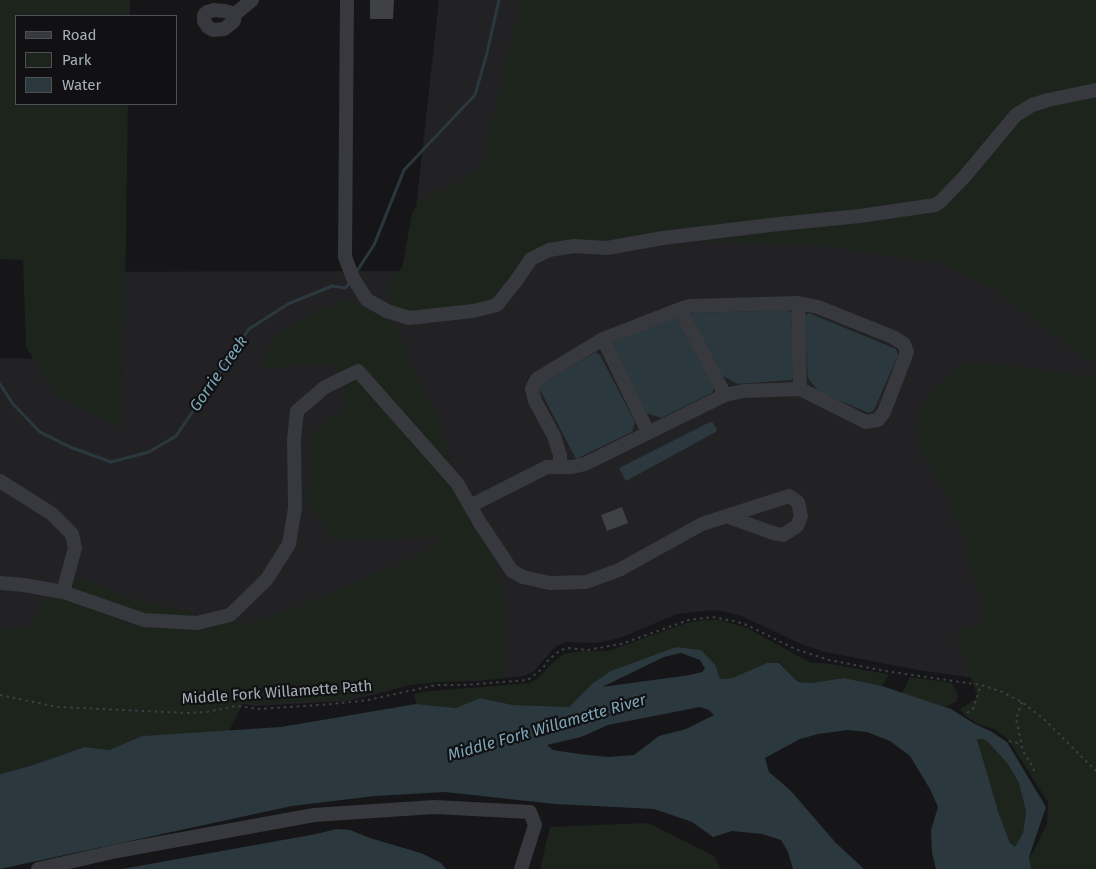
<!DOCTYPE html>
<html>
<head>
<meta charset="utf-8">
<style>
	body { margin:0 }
	#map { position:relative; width:1096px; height:869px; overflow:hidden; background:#161618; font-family:"Fira Sans",sans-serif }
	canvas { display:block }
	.legend { position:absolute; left:15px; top:15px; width:162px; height:90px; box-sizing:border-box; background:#111113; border:1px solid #4d5155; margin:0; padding:6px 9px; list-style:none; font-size:15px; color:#a7b0b9 }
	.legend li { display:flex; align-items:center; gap:10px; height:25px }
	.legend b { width:25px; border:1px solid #4d5155 }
</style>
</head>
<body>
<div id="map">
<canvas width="1096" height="869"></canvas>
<ul class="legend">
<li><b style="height:6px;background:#37393e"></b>Road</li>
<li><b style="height:14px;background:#1c241c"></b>Park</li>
<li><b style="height:14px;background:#2b383d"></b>Water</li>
</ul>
</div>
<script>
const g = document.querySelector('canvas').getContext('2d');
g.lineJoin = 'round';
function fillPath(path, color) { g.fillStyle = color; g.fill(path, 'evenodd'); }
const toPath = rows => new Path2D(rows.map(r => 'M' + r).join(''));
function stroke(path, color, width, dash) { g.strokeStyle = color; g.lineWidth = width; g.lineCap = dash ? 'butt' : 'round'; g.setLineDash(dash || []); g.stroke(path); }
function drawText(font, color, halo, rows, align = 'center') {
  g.font = font + ' "Fira Sans",sans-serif'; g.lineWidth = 4.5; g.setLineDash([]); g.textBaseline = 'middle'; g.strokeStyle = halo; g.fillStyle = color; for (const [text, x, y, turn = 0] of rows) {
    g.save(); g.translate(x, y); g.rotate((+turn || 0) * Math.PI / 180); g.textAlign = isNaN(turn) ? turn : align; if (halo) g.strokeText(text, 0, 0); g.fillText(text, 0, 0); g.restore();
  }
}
const built = toPath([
	[439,0,1096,0,1096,769,975,678,918,670,825,652,801,644,744,617,726,612,712,610,677,614,620,638,596,643,567,642,556,646,533,672,524,676,478,681,436,682,411,685,348,701,254,706,244,704,0,690,0,358,47,359,43,272,409,271]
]);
const green = toPath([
	[0,0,130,0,130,16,16,16,16,104,128,104,123,429,55,394,26,347,23,260,0,259],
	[520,0,1096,0,1096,367,994,289,942,263,833,247,744,242,610,242,523,264,485,304,399,312,388,302,386,291,388,280,402,268,412,213,419,202,432,194,456,184,481,169],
	[348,300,366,307,397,327,409,361,434,408,449,455,460,498,488,541,499,582,507,620,508,647,505,678,413,684,348,699,251,704,244,702,229,731,142,736,109,750,85,747,30,766,0,774,0,631,31,625,54,584,81,579,133,599,244,625,302,605,420,555,442,537,333,540,306,499,312,432,348,406,333,363,262,369,272,339,319,309],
	[967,362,1006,365,1096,378,1096,869,1031,869,1029,857,1033,853,1047,823,1048,802,1007,738,994,729,978,724,965,716,960,709,978,697,956,639,962,629,979,625,982,603,973,576,962,531,941,485,923,455,914,424,930,392],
	[704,620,721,620,747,628,811,663,824,663,887,674,888,676,882,686,844,678,811,683,798,682,780,663,767,663,732,678,720,679,716,666,676,647,592,684,569,707,513,705,480,698,456,708,416,704,414,694,421,692,530,683,541,676,548,667,564,654,582,651,608,651,686,623],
	[910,677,952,683,958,695,956,702,945,707,902,693],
	[977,739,983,739,989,743,1007,763,1019,783,1026,812,1023,833,1015,848,1010,843,999,814],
	[648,823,714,856,721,869,540,869,550,827]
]);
const water = toPath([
	[787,310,791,312,794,376,791,380,738,384,721,375,690,315,692,313],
	[809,313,896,349,898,355,874,410,869,413,819,392,808,378,804,315],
	[675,316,681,319,714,388,712,393,661,418,646,413,610,344,614,340],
	[596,352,600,355,635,422,632,432,576,459,539,388,540,385],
	[710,422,713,423,717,429,716,432,626,481,619,468],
	[676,647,701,650,716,666,720,679,732,678,767,663,779,663,798,682,811,683,844,678,882,686,951,709,973,723,992,732,1007,742,1046,807,1029,857,1031,869,936,869,932,853,931,830,938,807,930,789,910,756,890,741,867,732,848,730,818,734,800,739,765,758,769,772,791,791,835,842,864,869,793,869,788,852,781,840,762,834,732,831,713,837,692,822,654,809,555,804,445,792,375,796,292,806,0,869,0,774,30,766,85,747,109,750,142,736,281,727,416,704,456,708,480,698,513,705,569,707,592,684,611,671],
	[681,653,700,660,705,669,702,672,690,675,602,687,664,657],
	[700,707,709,710,714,715,686,729,659,736,634,755,608,757,579,754,553,750,547,745,581,737,608,725],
	[977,739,983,739,989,743,1007,763,1019,783,1026,812,1023,833,1015,847,1010,843,999,814],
	[337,829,350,830,370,838,421,853,441,863,446,869,122,869,316,834]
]);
const stream = toPath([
	[355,274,374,245,404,170,475,95,487,53,499,0],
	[0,384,13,404,40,432,70,447,111,462,149,452,176,436,249,329,288,304,332,286,346,288,350,281]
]);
const building = toPath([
	[370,0,394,0,393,19,370,19],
	[622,507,628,523,607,531,601,515]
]);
const path = toPath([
	[0,695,57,707,188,713,207,712,236,706,260,709,332,704,368,700,436,685,463,685,528,680,543,668,549,659,561,650,569,648,587,650,621,644,689,620,712,617,734,621,747,625,795,649,829,660,885,671,981,685,1000,691,1022,702,1046,721,1096,771],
	[1022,702,1016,719,1023,751,1034,769,1031,774],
	[967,713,973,709,981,685],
	[1009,741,1017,743,1020,740]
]);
const minor = toPath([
	[347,0,345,257,353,278,367,300,387,311,409,318,473,311,497,305,516,281,531,259,549,250,574,246,607,248,663,238,779,224,860,216,935,205,941,201,965,176,1016,115,1032,105,1048,100,1096,90],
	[235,14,225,11,214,10,207,12,204,15,204,21,208,27,213,30,224,29,234,21,235,14,252,0],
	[798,303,800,389],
	[680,309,725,395],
	[603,339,648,432],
	[0,481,52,514,72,534,75,548,63,592],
	[470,506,547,467,572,467,585,464,725,395,743,391,800,389,866,422,878,420,884,412,907,352,904,344,893,337,818,307,798,303,690,306,680,309,603,339,537,379,532,389,535,401,554,436,560,455,560,467],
	[0,583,24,585,63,592,144,620,197,623,230,615,267,579,289,544,295,508,294,440,297,411,325,387,358,371,457,483,480,523,512,571,523,577,550,583,586,582,619,570,702,524,789,496,798,502,801,516,797,526,783,535,773,533,726,516],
	[38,869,117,851,314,815,434,807,530,812,535,825,521,869]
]);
const streetNames = [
	["Middle Fork Willamette Path",277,693,-4]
];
const waterNames = [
	["Gorrie Creek",219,374,-55],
	["Middle Fork Willamette River",547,728,-16]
];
fillPath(built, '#222225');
fillPath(green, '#1c241c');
fillPath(water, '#2b383d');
stroke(stream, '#2b383d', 3);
fillPath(building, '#404145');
stroke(path, '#3d4045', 2, [2.5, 4]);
stroke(minor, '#37393e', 14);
drawText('15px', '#a7b0b9', '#111113', streetNames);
drawText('italic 16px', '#7ca5b6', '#111113', waterNames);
</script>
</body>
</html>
